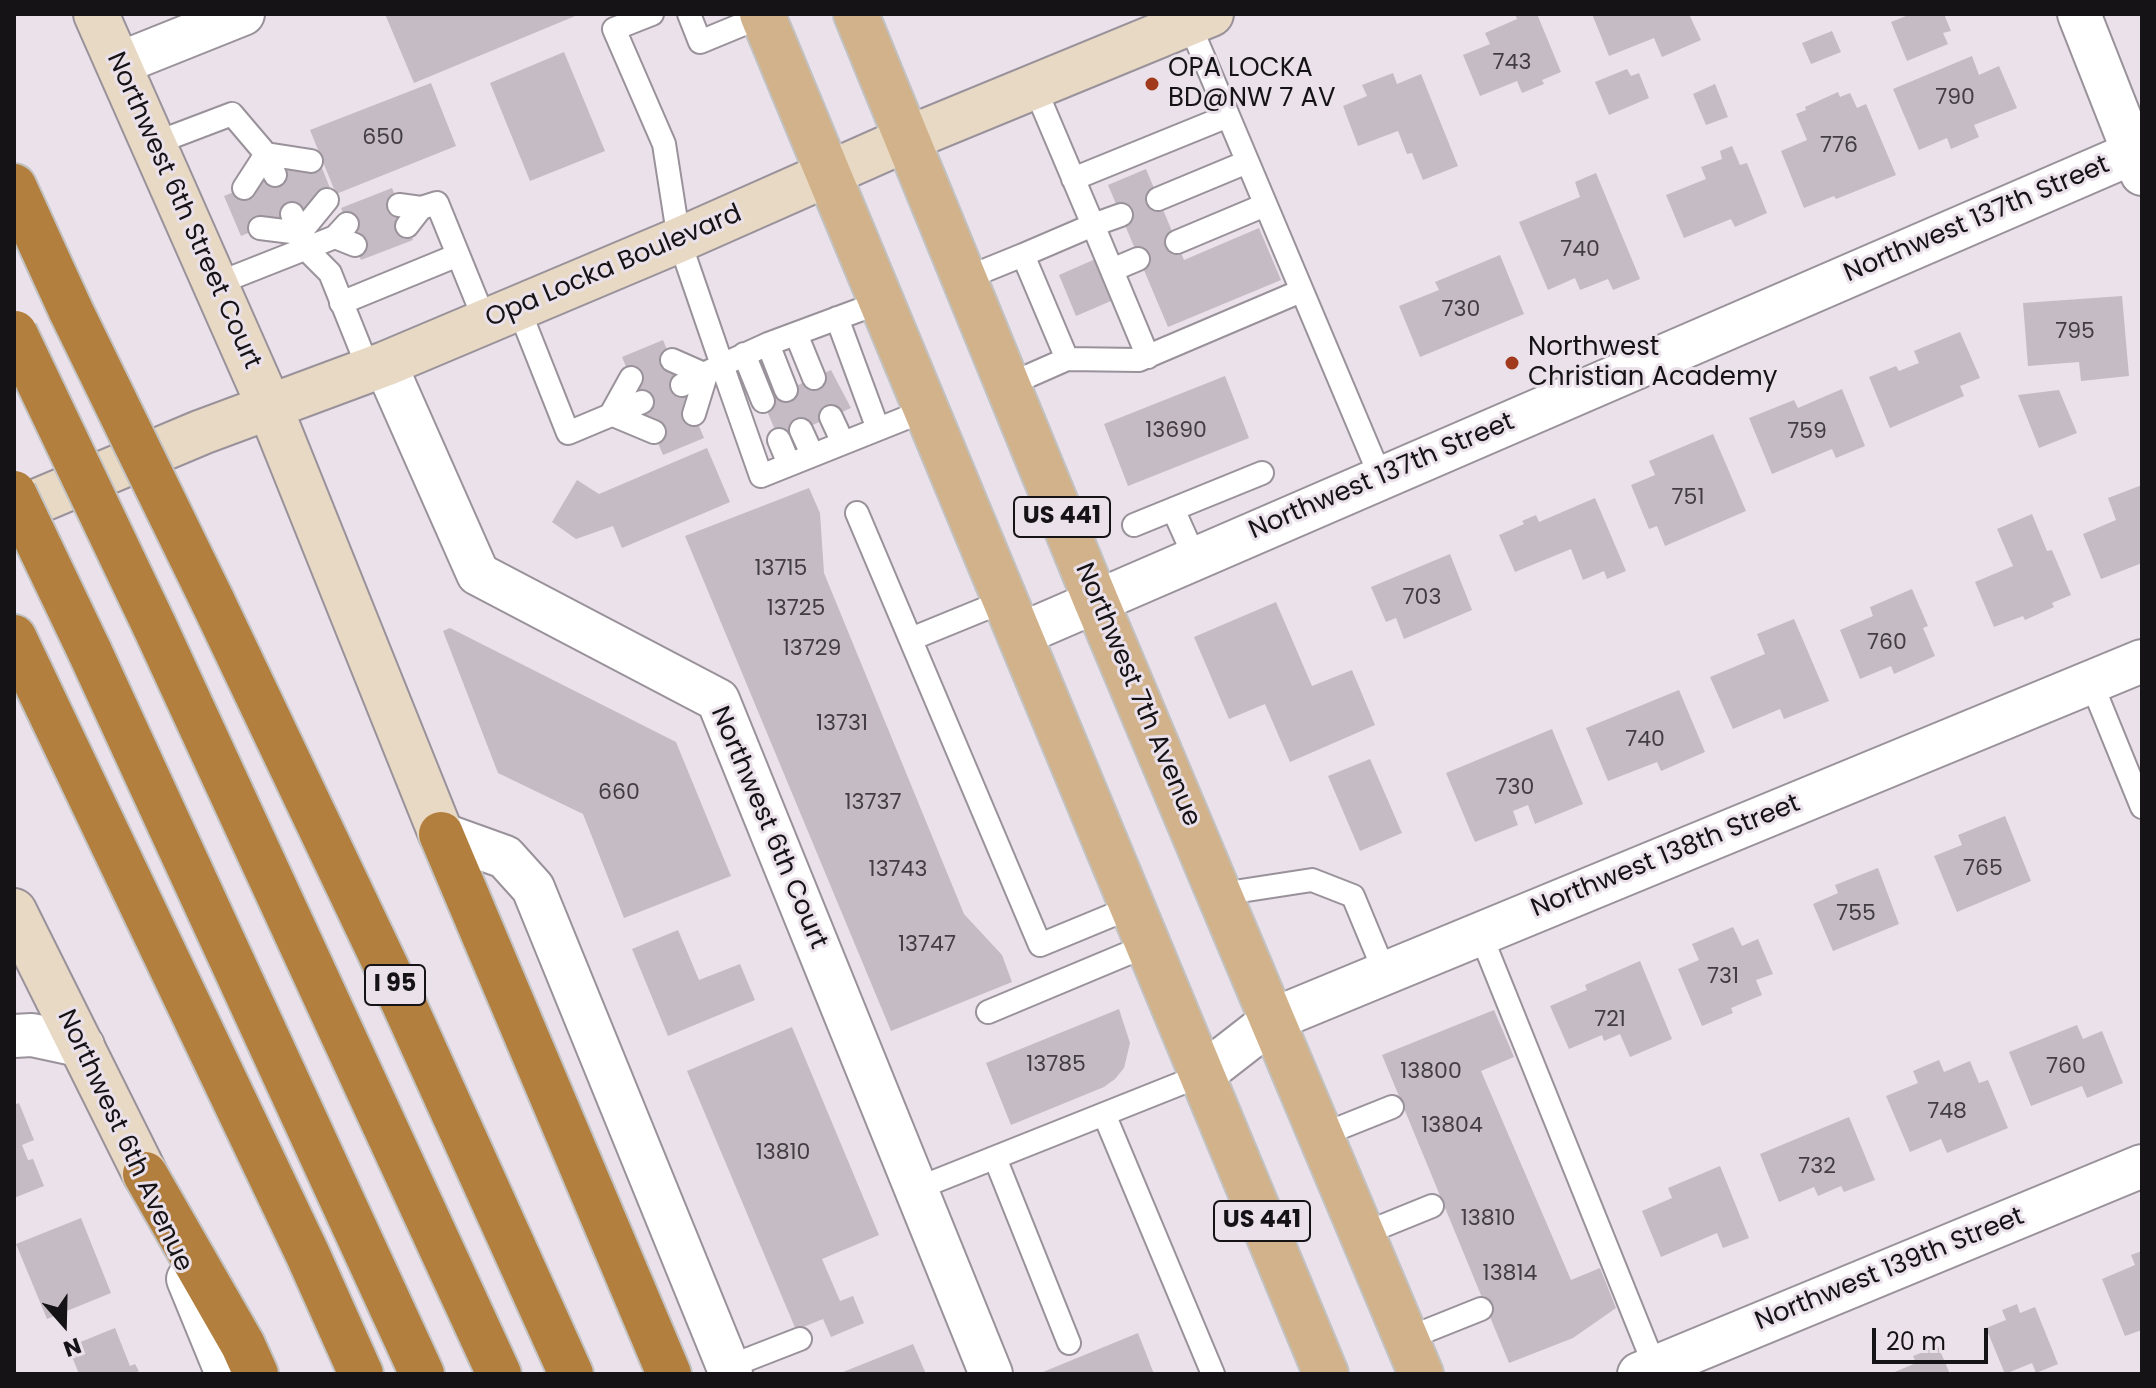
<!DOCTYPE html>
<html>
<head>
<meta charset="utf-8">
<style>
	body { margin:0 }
	#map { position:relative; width:2156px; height:1388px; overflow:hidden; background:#eae1ea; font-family:Poppins,sans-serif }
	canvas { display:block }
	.frame { position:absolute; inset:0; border:16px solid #161316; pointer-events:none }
	.north { position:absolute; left:24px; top:1284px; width:80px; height:80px; -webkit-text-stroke:6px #eae1ea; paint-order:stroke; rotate:160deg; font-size:22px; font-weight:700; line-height:32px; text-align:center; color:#161316 }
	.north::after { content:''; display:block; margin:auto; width:28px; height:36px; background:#161316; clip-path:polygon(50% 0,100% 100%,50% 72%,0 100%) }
	.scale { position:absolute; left:1872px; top:1328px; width:116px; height:36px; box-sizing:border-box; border:4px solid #161316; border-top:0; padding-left:10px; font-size:24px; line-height:28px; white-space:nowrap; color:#161316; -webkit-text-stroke:6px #eae1ea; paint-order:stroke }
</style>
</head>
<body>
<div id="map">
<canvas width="2156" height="1388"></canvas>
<div class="frame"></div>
<div class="north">N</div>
<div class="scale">20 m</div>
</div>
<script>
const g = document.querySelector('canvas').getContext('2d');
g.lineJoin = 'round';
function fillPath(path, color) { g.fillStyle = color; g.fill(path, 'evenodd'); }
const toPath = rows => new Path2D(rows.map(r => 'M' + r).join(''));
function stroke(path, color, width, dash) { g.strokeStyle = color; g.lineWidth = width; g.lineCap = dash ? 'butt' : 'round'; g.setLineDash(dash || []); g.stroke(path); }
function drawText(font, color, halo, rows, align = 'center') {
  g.font = font + ' Poppins,sans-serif'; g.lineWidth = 6; g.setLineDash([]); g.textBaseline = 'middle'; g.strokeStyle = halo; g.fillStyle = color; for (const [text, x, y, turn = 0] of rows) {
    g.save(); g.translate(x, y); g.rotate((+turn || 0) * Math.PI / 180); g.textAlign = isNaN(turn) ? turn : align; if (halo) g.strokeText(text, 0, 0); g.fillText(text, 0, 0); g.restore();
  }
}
const building = toPath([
	[385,14,580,14,414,83],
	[1515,14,1537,14,1561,72,1542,80,1544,84,1522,93,1517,81,1480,96,1463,55,1490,44,1485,33,1517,19],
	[1592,14,1689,14,1701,40,1662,57,1654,38,1609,56],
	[1911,14,1944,14,1951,31,1943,33,1948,44,1907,61,1891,22],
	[1832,31,1841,52,1811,64,1802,43],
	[564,52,605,151,530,181,490,83],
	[1972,56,1979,75,1999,66,2017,108,1974,125,1979,137,1951,149,1947,138,1919,150,1893,89],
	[1627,69,1631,76,1639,73,1649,98,1609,115,1595,82],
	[1393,73,1397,84,1421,74,1458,166,1423,180,1412,153,1407,154,1398,131,1358,146,1343,106,1367,96,1362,85],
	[431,83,456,146,336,194,310,130],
	[1715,84,1728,117,1706,125,1693,94],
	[1838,92,1840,97,1850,93,1857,108,1866,104,1896,175,1836,199,1834,196,1804,208,1781,151,1807,140,1796,114,1806,110,1805,107],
	[1732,146,1740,165,1747,163,1767,213,1735,227,1731,219,1684,238,1666,195,1706,179,1701,167,1722,159,1720,151],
	[318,158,334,198,241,236,224,196],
	[1146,169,1184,260,1259,228,1281,280,1168,327,1108,185],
	[1596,173,1640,279,1613,290,1608,279,1580,290,1575,278,1548,290,1519,222,1580,197,1575,182],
	[392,188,413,240,361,260,341,208],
	[1500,255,1524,314,1420,357,1399,306,1439,290,1435,282],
	[1100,257,1118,298,1076,316,1059,275],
	[2122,296,2129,376,2081,381,2079,362,2028,366,2023,303],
	[1960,332,1980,378,1960,386,1964,396,1890,428,1869,377,1896,366,1899,371,1919,363,1914,351],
	[663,340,704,438,663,455,622,357],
	[831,370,851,408,779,440,763,401],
	[1225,376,1249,438,1128,486,1104,424],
	[1842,389,1865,446,1836,458,1832,449,1772,474,1749,418,1794,400,1798,408],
	[2059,390,2077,433,2039,448,2018,395],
	[1713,434,1746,511,1665,546,1657,526,1649,529,1631,485,1655,475,1649,461],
	[707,448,730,502,622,548,613,526,576,539,552,522,577,480,599,494],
	[2142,485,2142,563,2101,579,2083,534,2116,520,2108,498],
	[809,488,820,513,824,573,964,914,1002,955,1012,982,891,1031,685,536],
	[1595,498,1626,571,1607,579,1604,571,1583,580,1571,549,1515,572,1499,535,1524,524,1522,521,1536,515,1539,522],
	[2032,514,2047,551,2052,550,2071,595,2052,603,2054,607,2025,620,2023,616,1994,627,1975,582,2013,566,1997,529],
	[1450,554,1472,610,1404,639,1396,618,1386,622,1371,587],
	[1912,589,1928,626,1923,628,1935,656,1894,674,1891,666,1860,679,1840,630,1873,616,1870,607],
	[1276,602,1312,686,1352,670,1375,725,1290,762,1265,704,1229,719,1194,637],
	[1794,619,1829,701,1784,719,1780,709,1733,729,1710,677,1765,654,1757,634],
	[450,628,676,742,731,876,624,918,583,814,498,773,443,631],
	[1679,690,1705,752,1661,771,1657,762,1608,781,1586,728],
	[1552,729,1583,804,1535,824,1528,805,1513,811,1518,825,1475,842,1446,773],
	[1370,759,1402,833,1360,851,1328,776],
	[2005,816,2031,881,1957,912,1934,856,1962,845,1958,835],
	[1878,868,1899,924,1833,951,1813,904,1838,893,1835,885],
	[1733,927,1742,946,1758,939,1773,974,1756,980,1762,995,1731,1008,1733,1013,1702,1026,1678,969,1699,960,1692,944],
	[678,930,699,980,740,964,755,1000,668,1036,632,949],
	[1640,961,1672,1039,1630,1057,1620,1034,1604,1041,1602,1035,1569,1049,1550,1006,1587,990,1585,985],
	[1119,1009,1130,1043,1124,1068,1115,1079,1104,1087,1011,1125,986,1063],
	[1494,1010,1514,1057,1481,1071,1571,1280,1600,1268,1616,1308,1573,1338,1509,1363,1382,1055],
	[2077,1025,2083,1039,2102,1031,2123,1083,2087,1098,2082,1086,2031,1106,2009,1052],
	[792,1027,879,1235,822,1259,840,1301,853,1296,864,1323,831,1337,823,1319,796,1330,687,1071],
	[1939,1060,1944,1072,1970,1061,1979,1083,1988,1080,2008,1128,1947,1153,1941,1139,1910,1152,1886,1096,1918,1083,1913,1071],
	[19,1103,34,1140,22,1145,28,1160,33,1159,44,1186,14,1198,14,1105],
	[1849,1117,1875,1180,1844,1192,1841,1186,1818,1196,1814,1187,1779,1202,1760,1154],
	[1720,1166,1749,1238,1723,1248,1717,1233,1661,1257,1642,1211,1672,1198,1668,1188],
	[81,1218,111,1293,47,1319,16,1244],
	[2142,1251,2142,1330,2125,1336,2102,1279,2135,1265,2131,1255],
	[2017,1304,2020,1313,2035,1307,2058,1364,2036,1373,2032,1363,2005,1374,1986,1328,2006,1320,2002,1310],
	[115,1328,130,1366,135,1364,139,1371,134,1374,79,1374,68,1347],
	[1138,1333,1154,1374,1038,1374],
	[913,1344,926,1374,838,1374],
	[1938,1346,1950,1374,1890,1374,1916,1363,1913,1356]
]);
const lane = toPath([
	[652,14,614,29,664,144,679,240,722,365,682,385],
	[689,14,700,42,763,16],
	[1189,23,1381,478],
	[153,144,232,114,266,154,275,175],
	[1073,179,1228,116],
	[244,188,266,154,311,161],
	[1158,199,1247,162],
	[399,205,421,208,407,226],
	[421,208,437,203,485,321],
	[292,214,307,250,330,273,369,370],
	[1121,215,1093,225,1148,357],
	[347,224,335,237,355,245],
	[260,228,300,233,327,200],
	[1177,242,1265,205],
	[1023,255,1093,225,1034,86],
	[1112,270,1138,259],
	[964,279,1023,255,1067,359],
	[216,284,335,237],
	[881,302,768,344,722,365,761,476,926,410],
	[341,303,458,255],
	[518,307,568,433,642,402],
	[837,318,878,429],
	[796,334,814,378],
	[768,344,786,390],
	[744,354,763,401],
	[672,360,706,375,694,414],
	[1008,385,1067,359,1139,360,1301,291],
	[611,414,654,432],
	[611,414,631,378],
	[831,417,843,443],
	[801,430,812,454],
	[779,440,789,464],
	[1173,509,1195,558],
	[857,513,1040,945,1132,907],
	[1134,525,1262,473],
	[911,639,1004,601],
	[2091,682,2142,807],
	[1221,894,1312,880,1353,896,1385,973],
	[1480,933,1655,1367],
	[988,1012,1148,945],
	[1104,1114,1213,1374],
	[1322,1135,1392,1107],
	[995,1158,1069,1343],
	[916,1189,1202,1075],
	[1363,1234,1432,1206],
	[1406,1339,1481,1309],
	[728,1367,800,1339]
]);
const street = toPath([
	[2079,14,2142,174],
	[118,64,243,14],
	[385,364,478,574,718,700,991,1374],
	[1019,635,2142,149],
	[441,834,505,857,533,888,731,1374],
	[14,1036,32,1035,83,1046],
	[1202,1075,1274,1019,2142,661],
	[188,1279,227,1374],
	[1639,1374,2142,1166]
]);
const secondary = toPath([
	[96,14,270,408,441,834],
	[14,511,202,432,385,364,679,240,907,139,1211,14],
	[14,911,145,1174]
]);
const primary = toPath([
	[762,14,1326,1374],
	[856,14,1096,601,1421,1374]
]);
const highway = toPath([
	[14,186,71,311],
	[212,600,404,1004,571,1374],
	[154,625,499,1374],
	[14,637,307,1253,361,1374],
	[89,650,422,1374],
	[441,834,669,1374],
	[145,1174,243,1345,256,1374]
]);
const highwayBridge = toPath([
	[71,311,212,600],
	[15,333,154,625],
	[14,493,89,650]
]);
const markers = [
	[1152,84,8,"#a1391d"],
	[1512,363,8,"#a1391d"]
];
const numberNames = [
	["743",1512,63],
	["790",1955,98],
	["650",383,138],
	["776",1839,146],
	["740",1580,250],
	["730",1461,310],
	["795",2075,332],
	["13690",1176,431],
	["759",1807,432],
	["751",1688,498],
	["13715",781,569],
	["703",1422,598],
	["13725",796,609],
	["760",1887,643],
	["13729",812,649],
	["13731",842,724],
	["740",1645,740],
	["730",1515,788],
	["660",619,793],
	["13737",873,803],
	["765",1983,869],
	["13743",898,870],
	["755",1856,914],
	["13747",927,945],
	["731",1723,977],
	["721",1610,1020],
	["13785",1056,1065],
	["760",2066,1067],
	["13800",1431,1072],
	["748",1947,1112],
	["13804",1452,1126],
	["13810",783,1153],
	["732",1817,1167],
	["13810",1488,1219],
	["13814",1510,1274]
];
const shields = [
	[1062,517,96],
	[395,985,60],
	[1262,1221,96]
];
const shieldNames = [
	["US 441",1062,517],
	["I 95",395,985],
	["US 441",1262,1221]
];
const poiNames = [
	["OPA LOCKA",1168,69],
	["BD@NW 7 AV",1168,99],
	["Northwest",1528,348],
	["Christian Academy",1528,378]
];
const streetNames = [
	["Northwest 6th Street Court",183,211,66],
	["Northwest 137th Street",1977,220,-23],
	["Opa Locka Boulevard",614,267,-23],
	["Northwest 137th Street",1382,477,-23],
	["Northwest 7th Avenue",1137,695,67],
	["Northwest 6th Court",768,828,67],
	["Northwest 138th Street",1666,857,-22],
	["Northwest 6th Avenue",124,1141,65],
	["Northwest 139th Street",1890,1270,-22]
];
fillPath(building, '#c5bbc4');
stroke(lane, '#9a929a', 26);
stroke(street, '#9a929a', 46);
stroke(secondary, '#9a929a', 48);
stroke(primary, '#c2c2c2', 48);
stroke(highway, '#c2c2c2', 48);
stroke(lane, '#fff', 22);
stroke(street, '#fff', 42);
stroke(secondary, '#e8d9c5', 44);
stroke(primary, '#d1b28b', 44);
stroke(highway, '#b27f3e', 44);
stroke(highwayBridge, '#c2c2c2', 48, []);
stroke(highwayBridge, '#b27f3e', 44);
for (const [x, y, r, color] of markers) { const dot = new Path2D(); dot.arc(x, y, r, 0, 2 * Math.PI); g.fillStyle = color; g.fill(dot); stroke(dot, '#eae1ea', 3); }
drawText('22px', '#423d42', null, numberNames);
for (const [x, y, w] of shields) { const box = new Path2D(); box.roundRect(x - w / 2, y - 20, w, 40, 6); g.fillStyle = '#eae1ea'; g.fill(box); stroke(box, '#161316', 2); }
drawText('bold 24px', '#161316', null, shieldNames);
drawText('26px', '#161316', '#eae1ea', poiNames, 'left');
drawText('26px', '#161316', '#eae1ea', streetNames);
</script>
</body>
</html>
